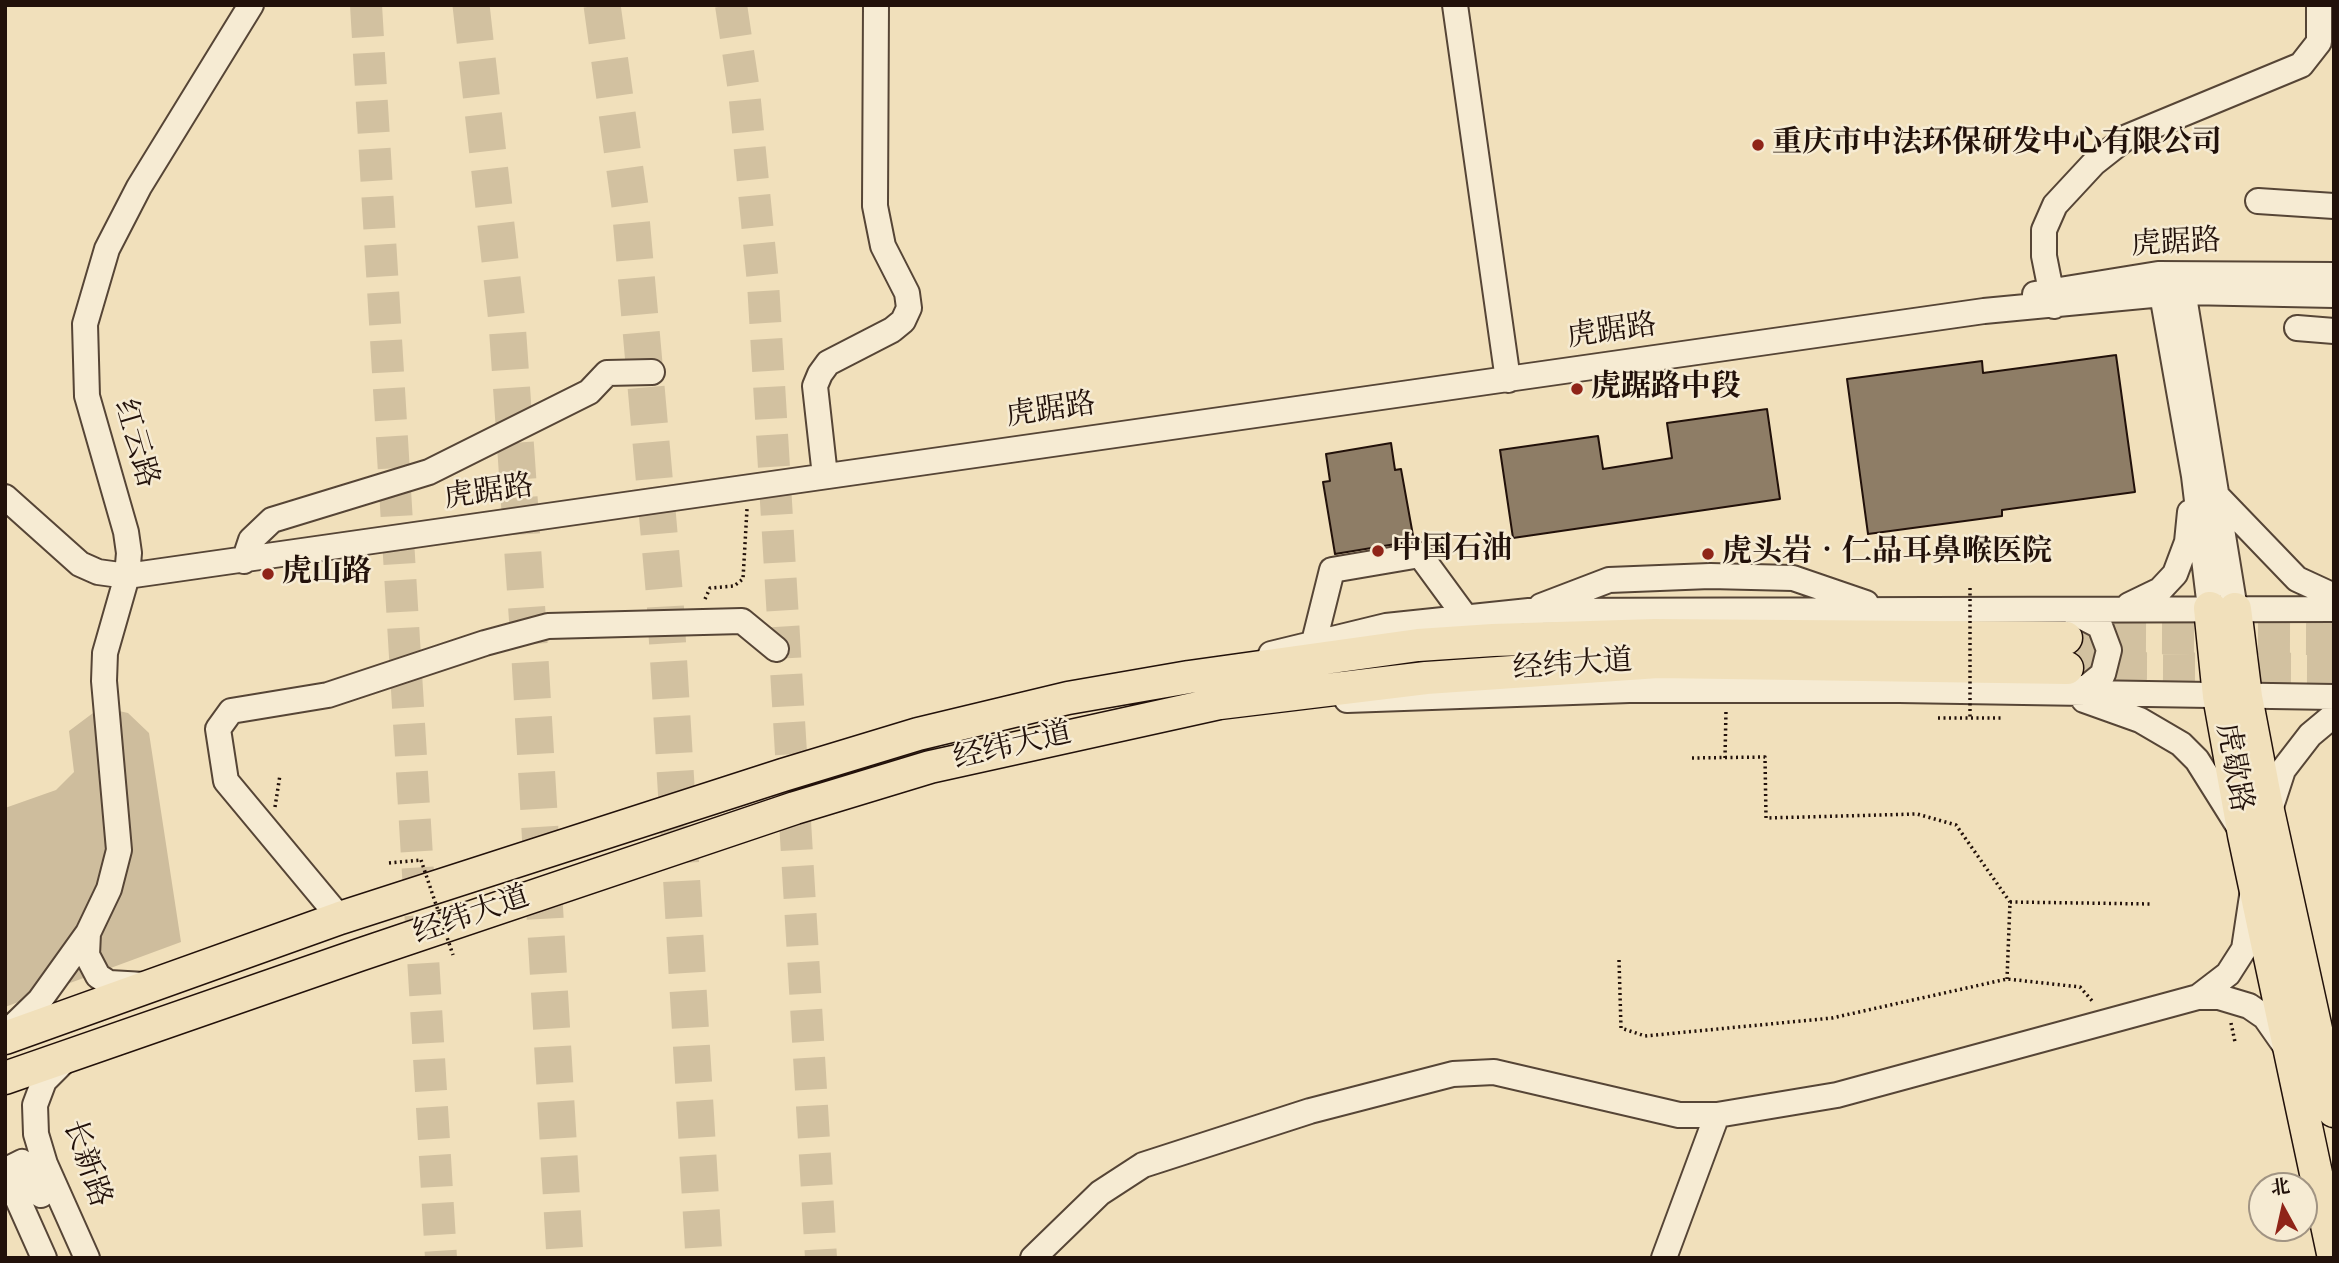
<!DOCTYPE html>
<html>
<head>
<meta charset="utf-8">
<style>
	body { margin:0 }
	#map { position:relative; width:2339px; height:1263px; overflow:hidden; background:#f1e0bb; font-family:"IM FELL DW Pica","Noto Serif SC",serif }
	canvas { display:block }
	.frame { position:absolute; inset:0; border:7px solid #22110a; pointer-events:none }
	.north { position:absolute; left:2248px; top:1172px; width:70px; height:70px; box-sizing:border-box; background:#f6ebd3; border:2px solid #a19483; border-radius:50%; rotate:352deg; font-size:19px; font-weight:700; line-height:28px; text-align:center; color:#22110a }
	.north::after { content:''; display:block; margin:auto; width:24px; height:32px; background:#8f2418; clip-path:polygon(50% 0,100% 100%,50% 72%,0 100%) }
</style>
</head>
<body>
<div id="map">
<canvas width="2339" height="1263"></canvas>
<div class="frame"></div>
<div class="north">北</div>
</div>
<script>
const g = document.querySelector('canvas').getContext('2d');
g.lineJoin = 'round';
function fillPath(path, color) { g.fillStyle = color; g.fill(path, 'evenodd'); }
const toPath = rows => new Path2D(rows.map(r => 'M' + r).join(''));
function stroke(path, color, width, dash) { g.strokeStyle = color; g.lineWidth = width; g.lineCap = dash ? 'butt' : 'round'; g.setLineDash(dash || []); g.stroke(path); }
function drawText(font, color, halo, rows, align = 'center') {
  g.font = font + ' "IM FELL DW Pica","Noto Serif SC",serif'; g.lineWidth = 5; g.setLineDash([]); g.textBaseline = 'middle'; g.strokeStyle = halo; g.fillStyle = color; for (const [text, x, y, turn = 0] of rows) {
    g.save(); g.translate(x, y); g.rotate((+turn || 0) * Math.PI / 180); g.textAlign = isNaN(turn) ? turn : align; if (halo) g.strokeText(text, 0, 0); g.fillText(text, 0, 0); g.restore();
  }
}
const green = toPath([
	[101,707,128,713,149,733,181,942,5,1007,5,808,56,790,74,772,69,731]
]);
const building = toPath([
	[2116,355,2135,492,2002,510,2002,516,1868,534,1847,379,1982,361,1983,373,2116,355],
	[1767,409,1780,499,1513,538,1500,450,1598,436,1603,469,1672,458,1667,423,1767,409],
	[1391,443,1395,470,1401,469,1414,541,1335,554,1323,482,1330,481,1326,454,1391,443]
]);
const majorTunnel = toPath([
	[366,5,441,1258],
	[731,5,744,91,763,283,821,1258],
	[2066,638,2334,639],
	[2067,668,2334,669]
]);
const highwayTunnel = toPath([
	[471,5,507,322,529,642,565,1258],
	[602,5,630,206,665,600,704,1258]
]);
const path = toPath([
	[705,599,710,588,734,586,743,579,747,509],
	[1938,718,2003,718],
	[1692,758,1765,757,1766,818,1917,814,1956,825,2010,902,2007,979],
	[1725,758,1726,710],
	[275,807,280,775],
	[389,863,421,860],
	[2010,902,2151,904],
	[1619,960,1621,1028,1645,1036,1832,1018,2007,979,2080,987,2094,1003],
	[2231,1023,2235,1042]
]);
const minor = toPath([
	[1455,5,1508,380],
	[2258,201,2334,206],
	[2159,277,2194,476,2210,608],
	[2181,278,2235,609],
	[2035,294,2158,274,2334,275],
	[2054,306,2044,256,2044,230,2055,205,2094,163,2127,137,2301,65,2319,42,2319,5],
	[2297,328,2334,331],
	[825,476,815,386,820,374,828,363,892,330,903,321,909,308,907,293,883,246,875,206,876,5],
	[5,497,80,564,98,572,127,576,1984,311,2184,292,2334,295],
	[2219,498,2297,579,2334,596],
	[244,561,251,540,272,520,429,472,589,392,607,373,652,372],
	[2129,605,2160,590,2175,574,2187,542,2190,512],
	[1541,606,1609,580,1710,576,1793,578,1866,603],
	[1314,642,1332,570,1420,555,1464,615],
	[1271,654,1386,626,1529,611,2334,609],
	[2071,691,2087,687,2103,674,2109,650,2100,626,2071,611],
	[1347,700,1629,690,1899,690,2334,697],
	[2084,700,2140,720,2181,744,2197,760,2239,827],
	[2269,813,2283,770,2310,735,2334,715],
	[2252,896,2244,949,2228,974,2198,997,2219,997,2249,1006,2265,1017,2286,1047],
	[340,918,226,781,218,729,231,711,328,695,485,643,548,626,742,621,776,649],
	[88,933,109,889,119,850,104,681,105,653,127,576,129,553,126,532,87,396,85,324,107,249,139,187,251,5],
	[5,1034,40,1000,88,933,87,955,98,976,109,983,145,985],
	[66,1059,44,1081,35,1105,36,1134,45,1164,87,1258],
	[6,1173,44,1258],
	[11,1186,12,1167,22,1162,29,1167,41,1195],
	[1033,1258,1100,1193,1143,1165,1310,1111,1453,1074,1494,1072,1679,1115,1717,1115,1837,1095,2198,997],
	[1664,1258,1717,1115]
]);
const major = toPath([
	[2210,608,2219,696,2244,835,2334,1258],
	[2235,609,2246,697,2265,797,2334,1111],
	[5,1038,340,918,783,775,918,734,1068,698,1189,677,1418,645,1493,640,1655,635,2066,638],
	[5,1078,359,955,795,808,930,767,1220,703,1426,678,1658,662,2067,668]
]);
const pathBridge = toPath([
	[1970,588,1970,718],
	[421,860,453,955]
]);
const markers = [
	[1758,145,7,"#8f2418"],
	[1577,389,7,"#8f2418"],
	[1378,551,7,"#8f2418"],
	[1708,554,7,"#8f2418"],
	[268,574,7,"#8f2418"]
];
const poiNames = [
	["重庆市中法环保研发中心有限公司",1772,145],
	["虎踞路中段",1591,389],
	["中国石油",1392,551],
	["虎头岩‧仁品耳鼻喉医院",1722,554],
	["虎山路",282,574]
];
const streetNames = [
	["虎踞路",2176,245,-3],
	["虎踞路",1612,333,-8],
	["虎踞路",1051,412,-8],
	["红云路",134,444,74],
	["虎踞路",489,494,-8],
	["经纬大道",1573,667,-4],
	["经纬大道",1013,748,-13],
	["虎歇路",2232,768,80],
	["经纬大道",472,917,-19],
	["长新路",85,1164,71]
];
fillPath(green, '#cebd9d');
fillPath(building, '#8e7d66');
stroke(building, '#22110a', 2);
stroke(majorTunnel, '#d2c1a0', 32, [32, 16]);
stroke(highwayTunnel, '#d2c1a0', 37, [37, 18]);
stroke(minor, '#564536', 28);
stroke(major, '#22110a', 35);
stroke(path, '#22110a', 3.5, [2, 3.5]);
stroke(minor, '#f6ebd3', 24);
stroke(major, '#f1e0bb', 32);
stroke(pathBridge, '#22110a', 3.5, [2, 3.5]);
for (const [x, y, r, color] of markers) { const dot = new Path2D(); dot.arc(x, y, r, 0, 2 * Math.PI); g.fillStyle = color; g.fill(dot); stroke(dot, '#f6ebd3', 2.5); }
drawText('bold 30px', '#22110a', '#f6ebd3', poiNames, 'left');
drawText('30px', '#22110a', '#f6ebd3', streetNames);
</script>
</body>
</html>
